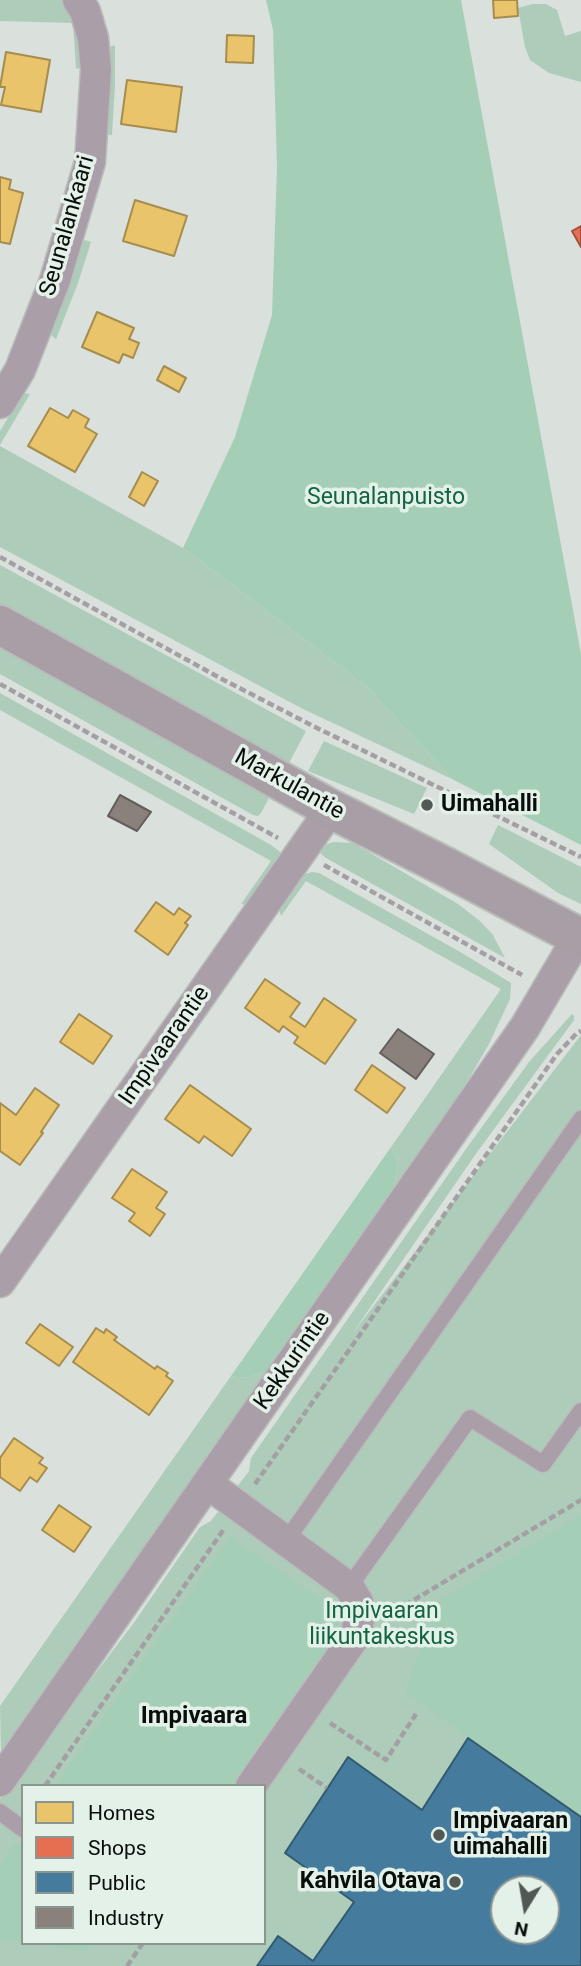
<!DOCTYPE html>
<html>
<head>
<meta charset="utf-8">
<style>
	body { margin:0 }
	#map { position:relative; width:581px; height:1966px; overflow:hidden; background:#dae0dc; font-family:Roboto,sans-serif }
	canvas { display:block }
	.legend { position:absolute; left:21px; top:1784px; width:245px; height:161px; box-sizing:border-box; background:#e3f1e8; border:2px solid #8c9690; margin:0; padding:9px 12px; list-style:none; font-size:21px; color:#090e0b }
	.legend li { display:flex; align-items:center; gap:14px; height:35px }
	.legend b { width:35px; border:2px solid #8c9690 }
	.north { position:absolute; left:490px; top:1875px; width:70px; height:70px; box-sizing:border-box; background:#e3f1e8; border:2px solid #8c9690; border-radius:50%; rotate:191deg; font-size:19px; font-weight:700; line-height:28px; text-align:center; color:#090e0b }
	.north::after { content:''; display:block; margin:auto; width:24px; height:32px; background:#525854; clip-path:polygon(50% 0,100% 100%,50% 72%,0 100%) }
</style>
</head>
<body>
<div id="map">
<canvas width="581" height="1966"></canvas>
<ul class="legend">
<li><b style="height:19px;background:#e9c46a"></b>Homes</li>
<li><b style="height:19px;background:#e76f51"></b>Shops</li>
<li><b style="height:19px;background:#457b9d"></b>Public</li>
<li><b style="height:19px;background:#8a817c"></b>Industry</li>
</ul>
<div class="north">N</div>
</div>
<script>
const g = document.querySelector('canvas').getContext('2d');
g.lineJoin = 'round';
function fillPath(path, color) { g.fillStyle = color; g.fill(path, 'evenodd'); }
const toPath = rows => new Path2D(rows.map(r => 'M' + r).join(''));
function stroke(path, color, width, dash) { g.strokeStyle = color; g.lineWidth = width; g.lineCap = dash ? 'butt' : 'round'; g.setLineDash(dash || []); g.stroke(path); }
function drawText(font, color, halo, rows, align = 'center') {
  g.font = font + ' Roboto,sans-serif'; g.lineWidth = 7; g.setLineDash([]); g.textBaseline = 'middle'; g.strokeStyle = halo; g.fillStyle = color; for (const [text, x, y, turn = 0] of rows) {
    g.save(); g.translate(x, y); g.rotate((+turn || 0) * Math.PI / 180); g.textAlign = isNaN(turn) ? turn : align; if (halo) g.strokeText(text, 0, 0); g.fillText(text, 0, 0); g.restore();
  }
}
const green = toPath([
	[0,0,64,0,76,18,83,67,76,69,73,23,0,21],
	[533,4,546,4,557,10,565,36,581,31,581,82,549,73,530,60,525,47,518,8],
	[115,45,115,85,112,135,104,134,108,48],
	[84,240,91,242,78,283,56,339,51,335,69,288],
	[23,393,30,394,0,445,0,431],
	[0,446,183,548,367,687,452,779,301,708,0,547],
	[0,565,306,731,289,763,114,669,0,605],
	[0,647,269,798,261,813,258,816,253,815,0,674],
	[0,693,271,845,280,852,283,860,252,906,241,904,271,861,0,710],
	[324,741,427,788,414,814,308,771],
	[498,825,581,867,581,904,558,893,489,844],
	[334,842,353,843,458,904,480,921,493,935,505,958,326,858,319,852,327,844],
	[312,872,319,873,462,953,511,983,510,999,489,1044,471,1075,424,1148,394,1188,398,1161,391,1147,501,989,306,881,281,916,279,909,292,888,305,874],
	[572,1014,574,1016,574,1020,475,1155,352,1334,581,1035,581,1966,0,1966,0,1799,133,1624,200,1527,211,1521,249,1471,251,1458,466,1149,529,1062],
	[23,1786,264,1786,264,1943,23,1943],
	[504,1889,546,1889,546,1931,504,1931],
	[268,1371,1,1751,0,1706,231,1376,244,1378]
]);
const forest = toPath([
	[266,0,461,0,581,654,581,845,452,779,367,687,183,548,235,437,272,315,277,167,273,30],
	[391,1147,398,1161,394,1188,268,1371,244,1378,231,1376],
	[581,1515,581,1817,468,1738,405,1692,436,1603],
	[230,1537,336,1610,337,1629,327,1662,232,1786,55,1786],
	[15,1843,23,1848,23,1942,0,1939,0,1865],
	[29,1943,90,1943,84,1951]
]);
const homes = toPath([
	[493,0,517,0,518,16,494,18,493,0],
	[227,35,254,36,253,63,226,62,227,35],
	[6,52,50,60,41,112,1,105,5,87,0,87,6,52],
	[127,80,182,87,176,132,121,124,127,80],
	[0,177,11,180,9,189,23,193,10,244,0,242,0,177],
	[135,200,187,216,174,256,123,241,135,200],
	[97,312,134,328,129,339,139,343,133,358,123,354,119,363,82,347,97,312],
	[164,366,186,378,179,392,157,380,164,366],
	[50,408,68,418,73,410,89,419,85,427,97,434,75,472,28,446,50,408],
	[142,472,158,481,144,506,129,497,142,472],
	[156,902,174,915,179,908,191,916,185,923,188,925,168,955,135,931,156,902],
	[265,979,300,1003,290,1017,305,1027,324,998,356,1020,325,1064,294,1043,298,1037,283,1026,279,1032,245,1008,265,979],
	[79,1014,112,1036,93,1064,60,1042,79,1014],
	[372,1065,405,1088,387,1113,355,1090,372,1065],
	[190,1085,251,1129,232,1156,204,1136,199,1143,165,1119,190,1085],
	[35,1088,59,1105,41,1132,43,1133,20,1165,0,1151,0,1103,16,1115,35,1088],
	[132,1169,167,1192,156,1208,165,1214,150,1236,129,1221,135,1213,112,1198,132,1169],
	[40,1324,73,1347,59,1366,26,1343,40,1324],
	[96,1328,104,1333,106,1329,117,1337,114,1340,155,1369,157,1366,168,1373,166,1376,173,1381,149,1415,73,1362,96,1328],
	[14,1438,43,1458,39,1463,47,1468,37,1482,30,1477,20,1491,0,1477,0,1458,14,1438],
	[59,1505,91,1527,74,1552,42,1530,59,1505]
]);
const shops = toPath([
	[581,226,581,247,572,231,581,226]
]);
const public = toPath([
	[468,1738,581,1817,581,1966,257,1966,278,1936,313,1961,354,1902,285,1853,348,1757,422,1810,468,1738],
	[504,1889,546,1889,546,1931,504,1931,504,1889]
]);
const industry = toPath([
	[120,795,151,812,137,831,108,816,120,795],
	[398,1029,434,1054,416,1079,380,1053,398,1029]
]);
const path = toPath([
	[0,557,220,678,317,728,581,857],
	[0,684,278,838],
	[324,865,522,975],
	[255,1484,557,1054,577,1033,581,1031],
	[387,1616,581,1500],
	[330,1723,386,1760,416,1714],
	[299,1769,327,1788],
	[45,1786,224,1529],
	[127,1966,143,1943]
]);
const lane = toPath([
	[286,1541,581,1119],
	[349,1587,470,1418,543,1464,581,1411],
	[0,1812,23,1829]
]);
const street = toPath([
	[0,403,20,370,55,280,90,162,96,70,93,38,85,11,78,0],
	[0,1282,331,809],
	[208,1484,349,1587,358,1602,359,1619,356,1635,251,1786],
	[0,1781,525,1027,578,937]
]);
const secondary = toPath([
	[0,625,331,809,444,866,581,938]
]);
const markers = [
	[427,805,7,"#525854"],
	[439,1835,7,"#525854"],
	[455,1882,7,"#525854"]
];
const streetNames = [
	["Seunalankaari",68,226,-74],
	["Markulantie",289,785,29],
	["Impivaarantie",165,1046,-55],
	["Kekkurintie",293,1361,-55]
];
const parkNames = [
	["Seunalanpuisto",386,498],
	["Impivaaran",382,1612],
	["liikuntakeskus",382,1638]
];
const poiNames = [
	["Uimahalli",441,805],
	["Impivaaran",453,1822],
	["uimahalli",453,1848],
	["Kahvila Otava",441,1882,"right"]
];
const neighbourhoodNames = [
	["Impivaara",194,1717]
];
fillPath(green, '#adccb9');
fillPath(forest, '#a5ceb7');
fillPath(homes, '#e9c46a');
stroke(homes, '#a68d4e', 2);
fillPath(shops, '#e76f51');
stroke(shops, '#a4523c', 2);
fillPath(public, '#457b9d');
stroke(public, '#335a71', 2);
fillPath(industry, '#8a817c');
stroke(industry, '#635e5a', 2);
stroke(lane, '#b9bebb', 19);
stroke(street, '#b9bebb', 33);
stroke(secondary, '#b9bebb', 42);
stroke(path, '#a39fa2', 4.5, [7, 3.5]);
stroke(lane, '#aa9fa8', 16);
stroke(street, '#aa9fa8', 30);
stroke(secondary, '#a89ea6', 38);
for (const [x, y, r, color] of markers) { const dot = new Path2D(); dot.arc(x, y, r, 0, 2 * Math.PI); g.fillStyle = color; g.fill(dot); stroke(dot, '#e3f1e8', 2.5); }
drawText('23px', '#090e0b', '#e3f1e8', streetNames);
drawText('23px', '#136440', '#e3f1e8', parkNames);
drawText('bold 23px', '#090e0b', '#e3f1e8', poiNames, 'left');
drawText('bold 24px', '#090e0b', '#e3f1e8', neighbourhoodNames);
</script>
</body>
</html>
